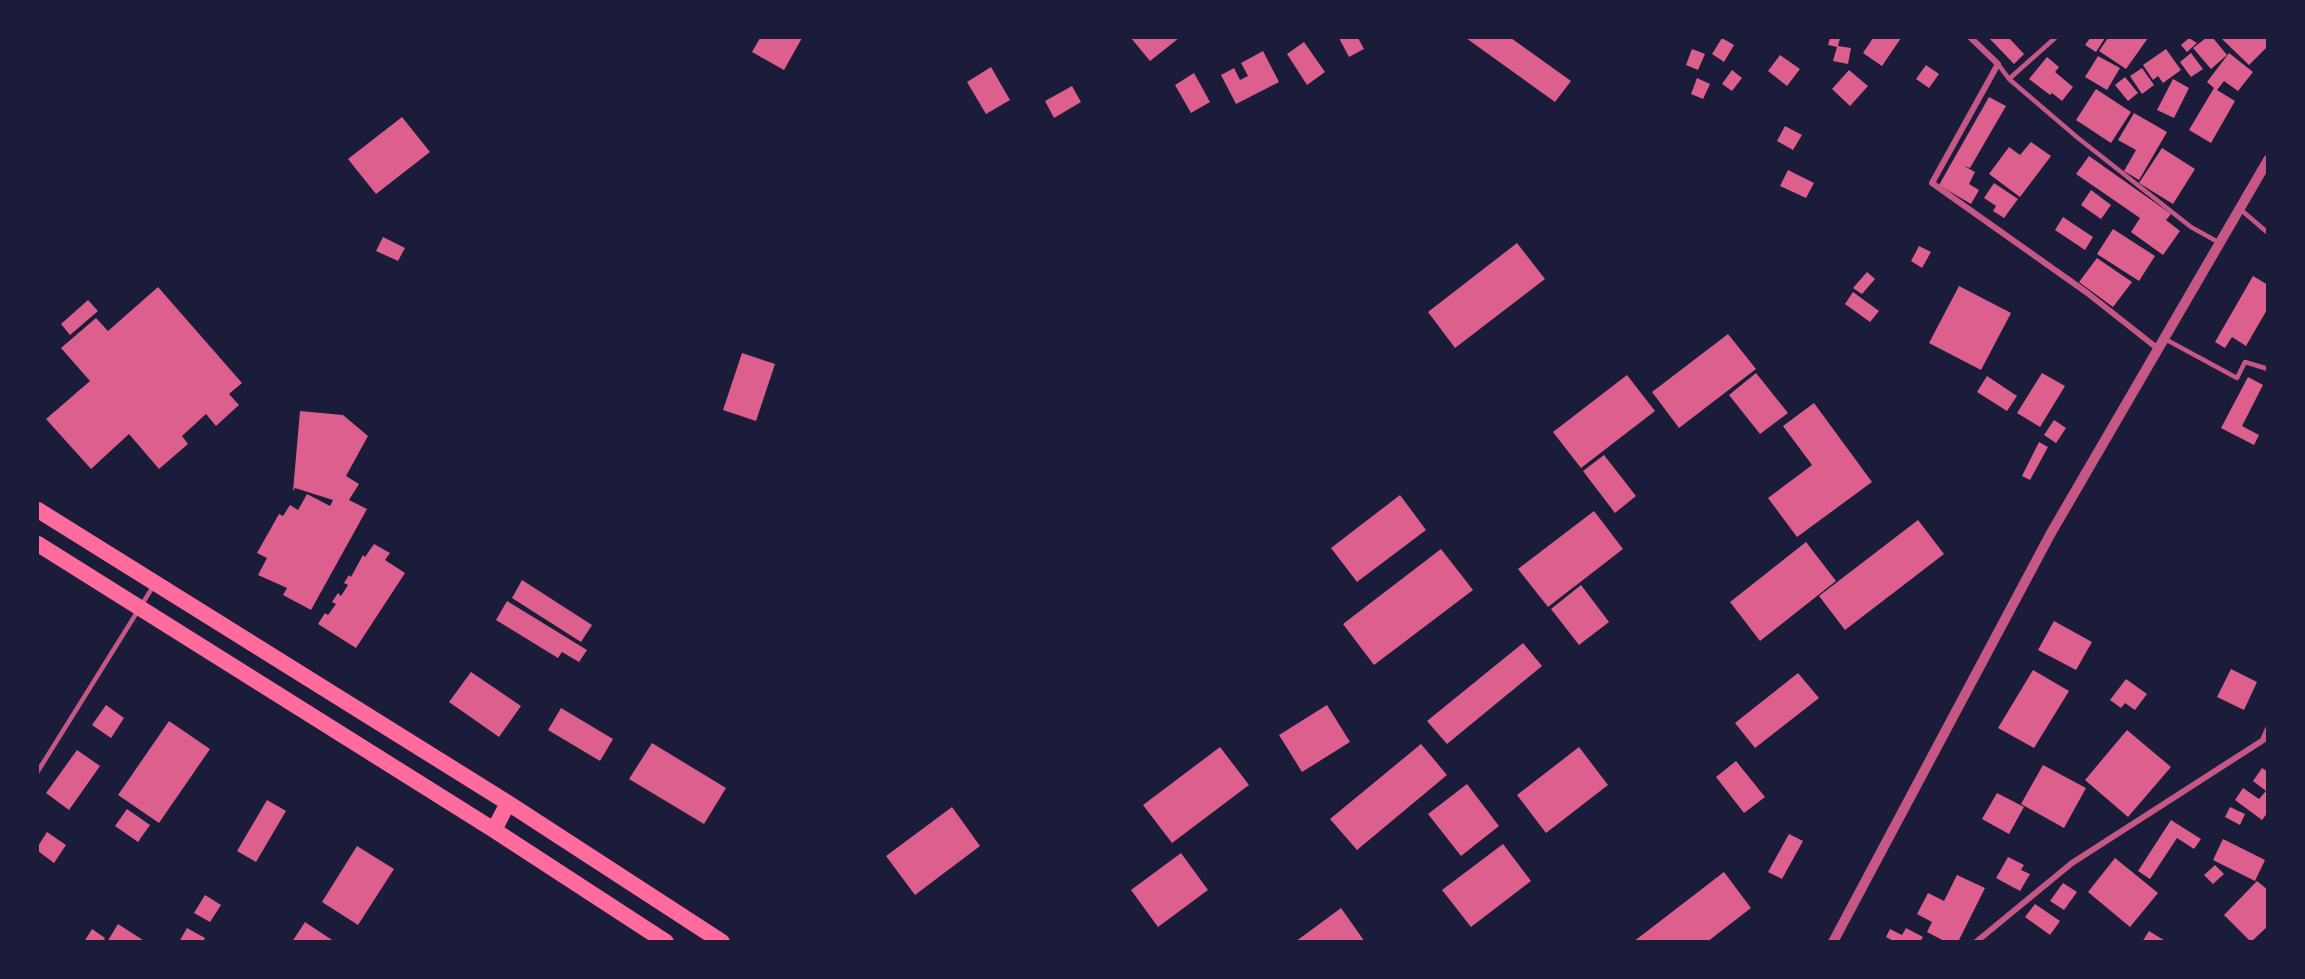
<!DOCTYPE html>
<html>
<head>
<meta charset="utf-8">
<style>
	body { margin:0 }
	#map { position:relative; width:2305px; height:979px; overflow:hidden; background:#1b1b3a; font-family:"Fira Sans Condensed",sans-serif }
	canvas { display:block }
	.frame { position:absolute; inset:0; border:39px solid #1b1b3a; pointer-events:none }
</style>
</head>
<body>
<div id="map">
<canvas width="2305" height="979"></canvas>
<div class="frame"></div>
</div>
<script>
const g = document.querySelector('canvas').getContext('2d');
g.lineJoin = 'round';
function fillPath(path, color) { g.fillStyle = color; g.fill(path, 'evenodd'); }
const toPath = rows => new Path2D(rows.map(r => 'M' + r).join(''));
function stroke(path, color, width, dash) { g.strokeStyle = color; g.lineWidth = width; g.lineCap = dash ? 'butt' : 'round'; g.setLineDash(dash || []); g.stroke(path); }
const building = toPath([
	[760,38,802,38,784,70,752,52],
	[1131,38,1179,38,1150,61],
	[1339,38,1358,38,1364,49,1349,57],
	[1466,38,1511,38,1571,81,1555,102],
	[1722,38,1734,45,1724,62,1712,54],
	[1830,38,1840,38,1838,46,1851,48,1848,64,1833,61,1837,47,1828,45],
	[1873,38,1901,38,1882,66,1863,53],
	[1989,38,2009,38,2024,54,2014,64],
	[2090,38,2105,38,2096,52,2085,45],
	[2108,38,2148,38,2126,69,2099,51],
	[2189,38,2197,43,2187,52,2181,45],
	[2206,38,2213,38,2227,55,2211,69,2193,48],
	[2221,38,2268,38,2268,46,2249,65],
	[1304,42,1325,72,1307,85,1287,54],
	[1692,49,1705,54,1698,70,1686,65],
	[2166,49,2181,70,2163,83,2158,76,2153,80,2143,65],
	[1263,51,1279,82,1236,104,1221,75,1234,68,1240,80,1248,76,1241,63],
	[2191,53,2203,69,2191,77,2180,62],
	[2229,53,2253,72,2238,91,2224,81,2217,90,2235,101,2211,143,2189,130,2214,88,2207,82],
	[1780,55,1800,69,1787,86,1768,71],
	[2098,56,2120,68,2107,90,2085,77],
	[2047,57,2059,67,2055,72,2073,87,2062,101,2052,93,2050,95,2029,79],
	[1926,65,1939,74,1929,88,1916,79],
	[991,67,1010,100,986,114,967,82],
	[2142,68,2154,85,2142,94,2130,76],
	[1732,70,1742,78,1732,91,1722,84],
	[1849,70,1868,86,1850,106,1832,89],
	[1194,73,1210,102,1191,113,1175,85],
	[2125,77,2138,93,2128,101,2115,85],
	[1697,78,1710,84,1703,99,1691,94],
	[2173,79,2189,88,2174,118,2157,110],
	[1072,86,1081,102,1054,118,1045,101],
	[2096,89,2131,112,2111,143,2076,120],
	[1989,97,2006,106,1970,168,1964,166,1975,172,1969,184,1979,190,1971,204,1939,185],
	[2134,113,2167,132,2139,180,2124,171,2136,150,2118,140],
	[402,117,430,152,376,194,348,159],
	[1785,126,1802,135,1793,150,1777,141],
	[2031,142,2051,156,2020,197,1989,174,2009,147,2020,155],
	[2162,148,2195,169,2173,204,2139,183],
	[2089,156,2171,214,2166,220,2180,231,2163,255,2131,232,2140,218,2076,174],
	[1788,170,1814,183,1806,198,1780,186],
	[1994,183,2018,199,2004,218,1993,211,1996,206,1984,198],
	[2091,190,2111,205,2101,219,2081,205],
	[2063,217,2093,237,2085,250,2055,230],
	[2113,229,2155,256,2139,281,2097,254],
	[383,237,405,248,398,261,376,251],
	[1517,243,1545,279,1455,348,1428,312],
	[1919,246,1931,252,1922,268,1911,261],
	[2097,258,2132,282,2113,307,2079,282],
	[1867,272,1875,279,1862,294,1853,288],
	[2253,276,2268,285,2268,308,2246,346,2232,337,2225,348,2215,342],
	[1959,286,2011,313,1981,370,1929,343],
	[158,287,242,383,229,394,239,405,216,426,206,414,182,436,188,444,159,469,129,434,91,469,46,419,90,381,61,348,96,318,108,331],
	[1853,292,1879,311,1870,322,1845,304],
	[88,300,98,311,70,335,61,324],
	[1728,334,1756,369,1679,428,1652,392],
	[742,353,775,364,756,421,723,410],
	[1756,373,1788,413,1760,434,1729,395],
	[2042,373,2065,386,2040,427,2017,413],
	[1627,375,1655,411,1581,468,1553,432],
	[1987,376,2017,396,2007,411,1977,392],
	[2248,377,2263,385,2242,426,2259,435,2254,445,2221,428],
	[1814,403,1872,482,1797,537,1768,498,1812,465,1783,426],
	[300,411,343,415,368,436,346,476,359,484,349,500,367,509,311,610,283,595,287,588,258,575,267,558,257,553,279,514,283,516,290,505,298,510,307,494,330,506,333,500,295,488,293,491],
	[2054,420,2066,428,2056,443,2044,435],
	[2039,442,2048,447,2030,480,2022,476],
	[1604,455,1636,496,1615,513,1583,471],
	[1400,495,1426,530,1357,582,1331,548],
	[1594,511,1623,549,1548,607,1518,569],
	[1918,520,1944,554,1845,630,1819,596],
	[1806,542,1836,581,1760,641,1730,602],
	[374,544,390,553,385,560,405,573,356,648,318,624,325,613,328,615,336,604,332,602,338,593,341,596,348,585,344,583,349,575,351,577,363,555,365,557],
	[1441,549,1473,590,1374,665,1343,624],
	[522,580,592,625,581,642,512,598],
	[1581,585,1609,622,1579,645,1551,609],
	[507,601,587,650,579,662,562,652,558,658,496,620],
	[2054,621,2092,642,2076,670,2038,650],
	[1523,643,1542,666,1447,744,1427,721],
	[2231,669,2257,682,2244,710,2217,697],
	[2033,670,2069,691,2034,748,1998,728],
	[471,672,521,706,499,737,449,702],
	[1798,673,1819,698,1755,748,1735,723],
	[2126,679,2147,694,2135,710,2125,703,2121,708,2110,700],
	[106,705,124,718,111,738,92,725],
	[1327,705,1350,742,1302,772,1279,735],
	[561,708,613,739,600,761,548,730],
	[169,721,210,749,159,823,118,795],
	[2127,730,2171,767,2128,817,2085,780],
	[652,743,726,788,704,824,629,779],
	[1421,744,1447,775,1357,850,1330,819],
	[1220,747,1249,785,1172,843,1143,805],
	[1579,747,1608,785,1546,833,1517,795],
	[77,750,100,766,69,810,46,793],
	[1736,761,1765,797,1744,813,1716,777],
	[2043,765,2086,788,2064,828,2021,804],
	[2262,768,2268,772,2268,812,2262,820,2235,800,2243,788,2259,799,2266,791,2253,781],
	[1467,784,1499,826,1461,856,1428,814],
	[1997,793,2024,807,2009,834,1982,819],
	[267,800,286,811,256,862,237,851],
	[952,807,980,846,915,895,886,856],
	[2230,807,2245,814,2240,825,2225,817],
	[127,809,150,825,138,842,115,826],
	[2171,820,2201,839,2194,849,2177,838,2150,879,2138,871],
	[47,832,66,845,54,863,38,851,38,846],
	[1789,834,1803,841,1782,879,1768,872],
	[2223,839,2265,860,2255,881,2213,860],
	[1503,844,1531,881,1471,927,1442,890],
	[357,846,394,869,358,925,322,902],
	[1181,853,1208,890,1158,927,1131,890],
	[2008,857,2024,865,2021,870,2030,874,2020,891,1996,878],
	[2115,858,2158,893,2130,927,2088,892],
	[2215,865,2224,874,2213,884,2204,875],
	[1724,872,1751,908,1707,942,1633,942],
	[1957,875,1985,888,1958,942,1946,942,1927,932,1932,922,1917,914,1928,893,1944,901],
	[2257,881,2268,890,2268,926,2251,942,2224,915],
	[2063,883,2077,892,2064,910,2050,901],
	[205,895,221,905,210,922,194,913],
	[2035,904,2060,921,2050,935,2025,917],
	[1341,908,1365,942,1295,942],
	[305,922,335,942,292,942],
	[118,924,146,942,107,942],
	[187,928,205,938,203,942,179,942],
	[1906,928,1923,937,1920,942,1895,942,1886,937,1890,929,1902,935],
	[92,929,105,938,103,942,84,942],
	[2149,931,2167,942,2142,942]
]);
const service = toPath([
	[1998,64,2009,79,2078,138,2191,227,2218,242],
	[2009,79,2055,38],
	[2240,209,2268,233],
	[2165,339,2237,378,2245,362,2268,369],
	[2263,738,2268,727],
	[38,771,154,585]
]);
const minor = toPath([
	[1971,38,1998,64,1932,183,2086,292,2157,348],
	[1976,942,2072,863,2268,737]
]);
const tertiary = toPath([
	[1833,942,2051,533,2268,160]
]);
const trunk = toPath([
	[38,510,508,803,722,942],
	[38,544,494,830,666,942],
	[494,830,508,803]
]);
fillPath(building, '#dd5f8e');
stroke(service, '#c65784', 4.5);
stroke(minor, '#c65784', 6);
stroke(tertiary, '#c65784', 10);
stroke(trunk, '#ff6b9d', 16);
</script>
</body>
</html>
